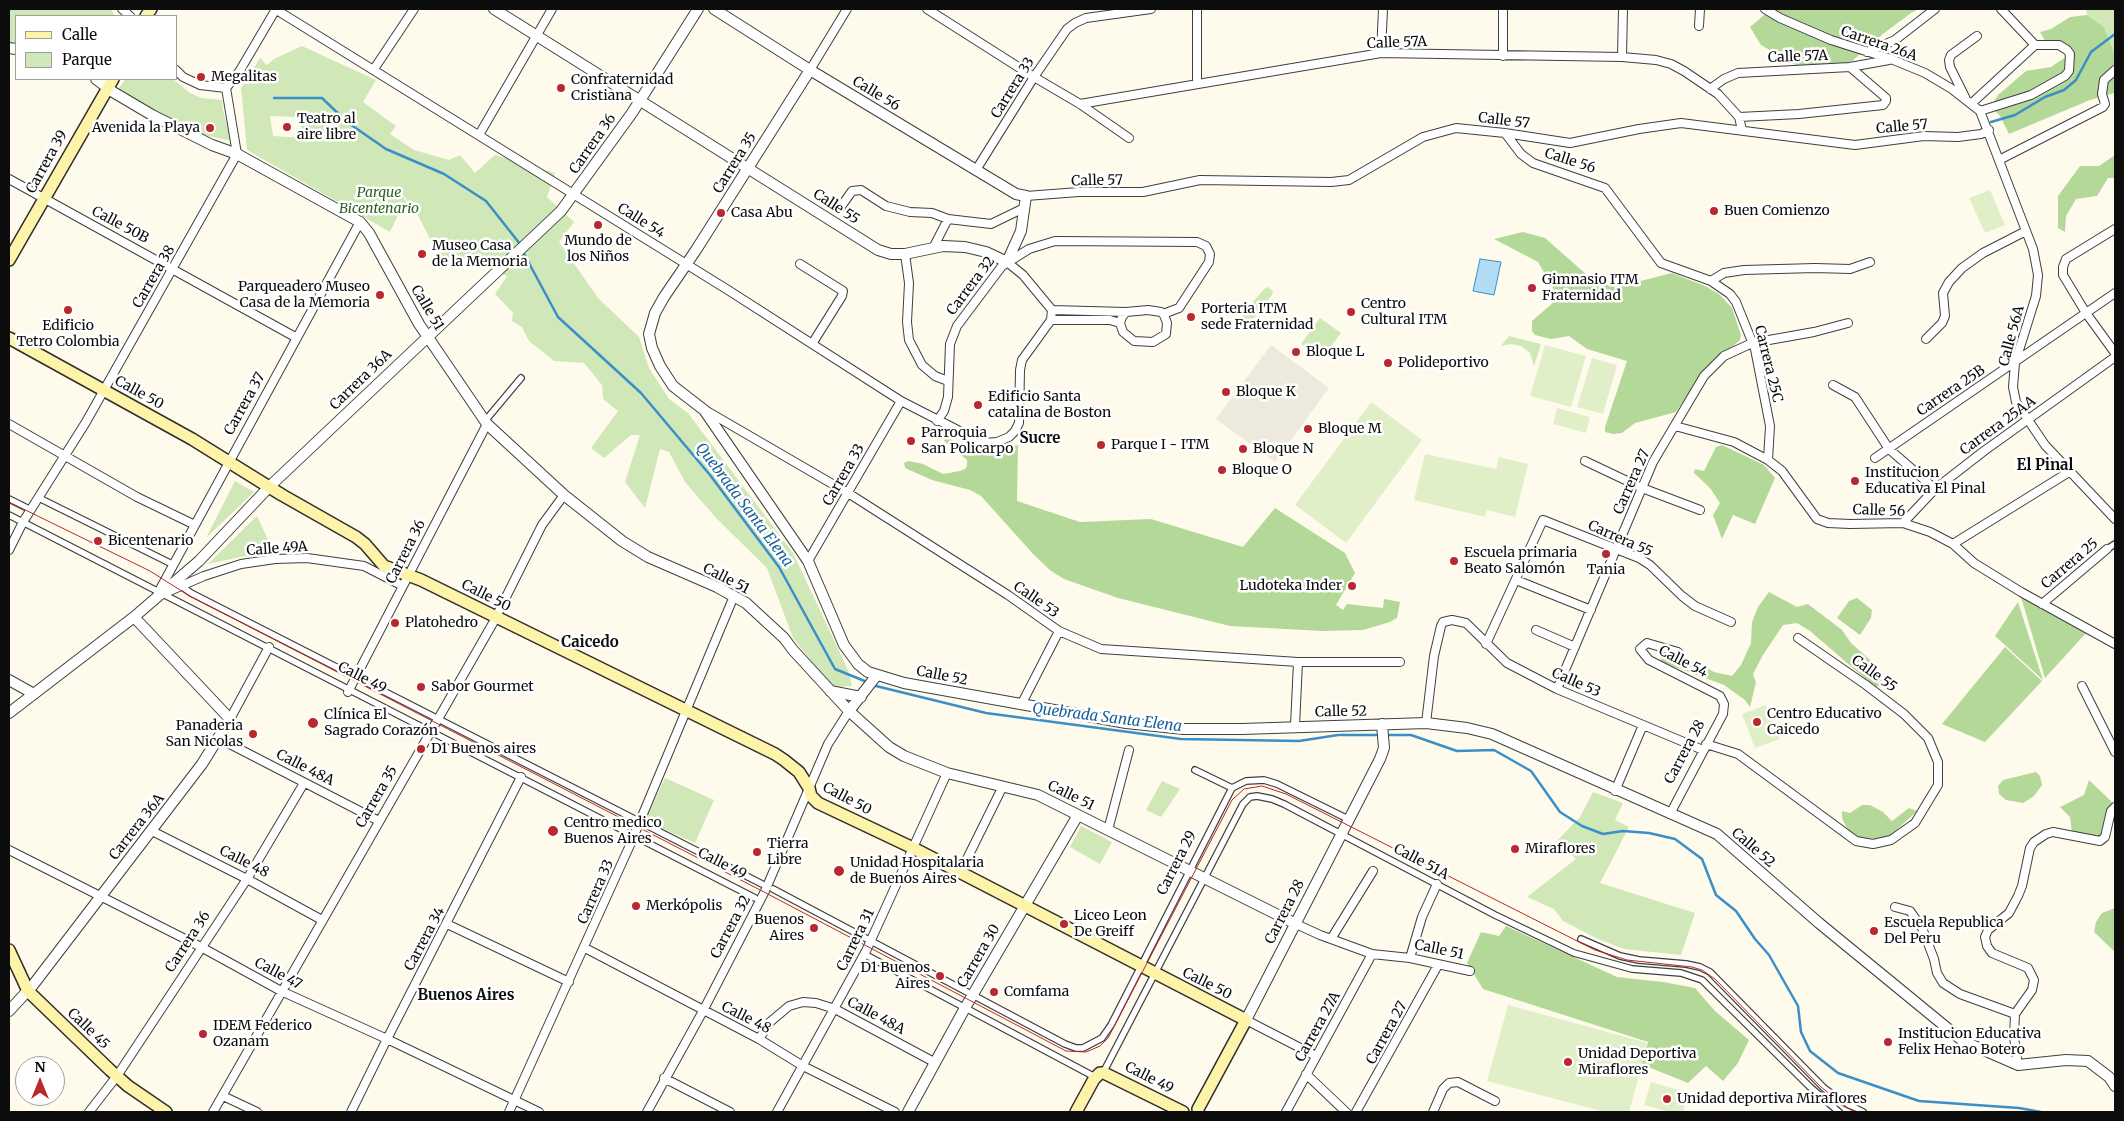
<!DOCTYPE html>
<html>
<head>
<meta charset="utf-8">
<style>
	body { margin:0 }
	#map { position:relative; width:2124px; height:1121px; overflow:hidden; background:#fffbec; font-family:Merriweather,serif }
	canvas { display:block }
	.frame { position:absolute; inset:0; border:10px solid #0c0c0c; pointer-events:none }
	.legend { position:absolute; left:15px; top:15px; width:162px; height:65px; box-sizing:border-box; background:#fff; border:1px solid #9e9e9e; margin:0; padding:6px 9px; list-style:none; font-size:15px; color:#0c0c0c }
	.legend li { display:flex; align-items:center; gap:10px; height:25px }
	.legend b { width:25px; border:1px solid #9e9e9e }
	.north { position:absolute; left:15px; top:1056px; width:50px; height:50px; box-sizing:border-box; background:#fff; border:1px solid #9e9e9e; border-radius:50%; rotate:0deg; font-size:14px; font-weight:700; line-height:20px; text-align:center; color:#0c0c0c }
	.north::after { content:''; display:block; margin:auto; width:18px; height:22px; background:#b8282d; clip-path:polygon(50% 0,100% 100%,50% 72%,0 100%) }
</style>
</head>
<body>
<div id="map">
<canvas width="2124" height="1121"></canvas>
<div class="frame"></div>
<ul class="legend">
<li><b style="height:6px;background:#fdf4a9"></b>Calle</li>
<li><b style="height:14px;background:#d0e7b7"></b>Parque</li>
</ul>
<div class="north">N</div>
</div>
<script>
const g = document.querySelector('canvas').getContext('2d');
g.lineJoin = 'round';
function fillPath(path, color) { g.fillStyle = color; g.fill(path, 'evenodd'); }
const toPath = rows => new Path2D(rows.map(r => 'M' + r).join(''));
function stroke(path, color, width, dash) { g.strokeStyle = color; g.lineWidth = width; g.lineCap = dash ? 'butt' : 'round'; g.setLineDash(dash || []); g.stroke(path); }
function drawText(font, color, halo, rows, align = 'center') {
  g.font = font + ' Merriweather,serif'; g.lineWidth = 5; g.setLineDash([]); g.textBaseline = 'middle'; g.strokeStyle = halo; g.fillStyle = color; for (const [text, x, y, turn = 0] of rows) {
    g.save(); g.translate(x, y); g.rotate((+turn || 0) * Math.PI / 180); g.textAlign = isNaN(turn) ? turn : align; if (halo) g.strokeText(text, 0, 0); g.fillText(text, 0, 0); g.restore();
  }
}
const green = toPath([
	[9,9,111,9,115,16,16,16,16,45,9,44],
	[2086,9,2115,9,2115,55,2104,27,2087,15],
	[302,46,376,80,363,102,396,126,390,134,414,150,449,160,460,155,475,173,495,155,555,173,547,197,574,222,559,242,598,298,639,337,649,368,669,399,688,413,793,553,848,670,852,686,832,687,793,638,767,568,716,518,685,482,669,452,660,449,645,508,625,482,640,435,631,435,604,458,591,448,618,411,603,399,602,385,584,363,554,361,529,341,522,327,512,321,513,313,495,294,507,276,466,256,444,267,419,217,401,192,411,211,398,215,390,232,247,150,241,88,260,58,267,65,274,59],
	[270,116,298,117,305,138,273,136],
	[126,79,173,79,190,93,202,98,222,100,223,110,231,141,195,133,137,103,117,90],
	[1268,287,1273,291,1272,295,1250,323,1243,322,1242,315,1264,289],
	[1320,318,1341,333,1321,359,1301,344],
	[1509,336,1541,344,1534,366,1530,353,1521,346,1511,344,1501,346],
	[235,481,254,492,206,538],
	[257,516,273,550,208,564],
	[665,778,714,800,695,843,645,821],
	[1162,781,1180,789,1161,817,1146,810],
	[1593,792,1623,803,1615,820,1629,827,1600,883,1695,913,1681,955,1624,949,1598,939,1563,921,1554,909,1527,897,1576,859,1557,841,1580,817],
	[1081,826,1112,842,1100,864,1070,847]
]);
const forest = toPath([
	[1771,9,1919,9,1911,13,1883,34,1843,69,1801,68,1761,45,1750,27],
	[2087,15,2104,27,2115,55,2114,93,2090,100,2009,134,2000,116,1991,106,1998,95,2026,71,2051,67,2067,56,2047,44,2040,32,2051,29,2070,17],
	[2115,155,2115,178,2108,178,2097,196,2076,199,2066,216,2065,232,2058,228,2058,196,2080,166,2099,166],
	[1523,232,1545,238,1595,282,1617,287,1672,273,1705,286,1719,294,1732,308,1741,335,1740,340,1710,366,1698,379,1676,412,1635,423,1622,433,1613,434,1605,432,1605,427,1627,361,1587,349,1569,336,1551,339,1535,335,1532,331,1532,321,1555,301,1557,295,1538,262,1494,239],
	[945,437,973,449,983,451,1018,445,1017,501,1080,522,1151,519,1243,547,1275,508,1345,553,1355,573,1336,605,1343,610,1347,604,1383,608,1384,599,1400,602,1397,618,1390,622,1363,630,1322,631,1230,626,1118,598,1064,579,1051,571,1034,555,981,496,970,490,932,480,905,468,904,463,909,461,923,464,943,474,960,471,965,469,967,466,967,460,944,441],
	[1722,445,1764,465,1775,478,1755,524,1733,515,1722,539,1713,515,1720,503,1710,488,1694,473,1695,469,1704,471,1716,447],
	[1769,592,1797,607,1808,604,1842,630,1851,643,1869,659,1886,684,1875,687,1810,631,1797,623,1783,625,1763,655,1753,674,1756,682,1750,707,1745,700,1724,685,1662,662,1660,657,1663,654,1674,652,1679,657,1701,665,1714,672,1732,676,1741,665,1751,643,1752,622,1758,607],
	[2021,597,2087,632,2045,678],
	[1857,598,1872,610,1871,618,1860,635,1837,618,1849,601],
	[2018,602,2043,680,1995,636],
	[2005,647,2042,681,1985,742,1942,724],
	[2036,772,2040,776,2042,785,2034,796,2023,803,2006,800,1999,794,1998,786,2003,780],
	[2089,780,2113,803,2107,813,2101,836,2072,833,2070,817,2060,807,2084,795],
	[1862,805,1870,805,1883,812,1892,821,1909,808,1917,811,1889,837,1879,839,1858,837,1848,830,1842,818,1842,811,1850,813],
	[2115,908,2115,952,2094,932,2096,922,2102,913],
	[1506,926,1617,977,1663,982,1695,988,1715,1011,1749,1040,1738,1063,1723,1081,1706,1066,1688,1083,1641,1064,1648,1042,1483,989,1467,963,1481,932,1499,936]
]);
const pitch = toPath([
	[1990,190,2005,225,1985,233,1969,198],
	[1545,345,1586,356,1571,407,1530,396],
	[1592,358,1617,365,1603,414,1577,407],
	[1371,402,1422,440,1346,543,1295,505],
	[1557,408,1590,417,1586,433,1553,424],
	[1425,454,1496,469,1499,457,1528,464,1515,517,1487,510,1485,517,1414,500],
	[1766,705,1780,739,1755,748,1742,714],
	[1508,1005,1648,1043,1629,1112,1605,1112,1487,1081],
	[1651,1082,1689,1093,1683,1112,1669,1112,1644,1105]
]);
const plaza = toPath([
	[1271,345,1329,388,1275,462,1216,419]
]);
const water = toPath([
	[1480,259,1501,262,1494,295,1473,291,1480,259]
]);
const stream = toPath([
	[274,98,322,98,347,122,386,149,444,174,486,201,520,244],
	[1991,122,2015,115,2045,97,2064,90,2076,80,2091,52,2115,34],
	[523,252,558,317,641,393,710,475,779,567,835,669,867,682],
	[872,685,986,713,1181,739,1299,741,1338,735,1381,735],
	[1386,735,1411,735,1457,751,1494,750,1531,771,1560,812,1582,826,1603,834,1623,831,1649,833,1675,839,1702,859,1716,895,1736,911,1755,939,1769,955,1798,1006,1801,1032,1810,1051,1838,1073,1919,1101,2019,1108,2041,1112]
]);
const pedestrian = toPath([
	[485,421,521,378],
	[39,498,174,565],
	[9,499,31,510],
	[9,515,755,898],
	[2107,549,2115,544],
	[181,586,191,593,762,884],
	[1195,770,1232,788],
	[773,889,1065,1044,1076,1048,1083,1048,1102,1038,1111,1025,1232,788,1246,781,1264,780,1277,784,1348,819],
	[1581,939,1620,956,1639,960,1686,964,1700,967,1710,972,1824,1088,1843,1102,1863,1112],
	[864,954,1095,1077],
	[1103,1073,1243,804,1250,797,1257,796,1272,799,1284,804,1495,915,1574,953,1632,969,1681,973,1702,980,1810,1087,1839,1112]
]);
const minor = toPath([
	[122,9,130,16],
	[275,9,728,290,901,401,983,443,997,442,1009,437,1015,431,1019,423,1020,370,1022,360,1051,320,1052,310],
	[927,9,1034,77,1080,104,1129,138],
	[1197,9,1197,83],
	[1503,9,1503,56],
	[1765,9,1780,18,1831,40,1891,59,1925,73,1952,89,1980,111,2033,249,2038,275,2036,296,2015,363,2013,387,2016,402,2045,445,2115,519],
	[1699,26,1700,9],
	[1867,52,1895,40,1935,9],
	[1381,53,1383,9],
	[1622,57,1623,9],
	[374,69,414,9],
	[176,70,183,77,200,85,226,88],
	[810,70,847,9],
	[1710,89,1724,79,1738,73,1850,67,1889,60],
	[1965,97,1950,67,1949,60,1951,55,1977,36],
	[1972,103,2035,45],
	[1080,104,1381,53,1622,57,1656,60,1671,64,1684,71,1718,94,1739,117,1742,130],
	[1980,111,2031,95,2065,76,2069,71,2070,54,2067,50,2059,45,2035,45,2001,9],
	[1739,117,1799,114,1883,105,1886,101,1886,98,1850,67],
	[1505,133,1521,154,1533,163,1605,188,1661,263,1711,281,1730,294,1736,302,1755,349,1770,426,1768,460],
	[479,135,552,9],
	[1999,160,2103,107,2105,104,2102,94,2104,80,2115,70],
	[976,170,1034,77,1067,29,1075,23,1086,18,1151,9],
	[9,179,297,338],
	[1026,196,1079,192,1143,192,1200,180,1331,182,1349,180,1423,137,1456,128,1505,133,1570,143,1639,129,1681,123,1855,145,1924,136,1958,137,1981,134,1989,130],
	[840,208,852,191,861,190,886,206,910,212,932,213,948,219],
	[2115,229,2066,259,2063,267,2063,275,2086,313,2115,353],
	[933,248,948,219,991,224,1024,208],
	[905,254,909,283,907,322,909,340,922,365,935,376,948,381],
	[1007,262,1023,275,1052,310],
	[800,264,843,291,842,296,812,344],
	[1711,281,1724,273,1744,270,1815,268,1850,269,1870,262],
	[1052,310,1126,312],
	[1148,310,1161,312,1164,315,1167,323,1166,334,1153,342,1134,341,1123,332,1120,323,1122,317,1126,312,1148,310],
	[1051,320,1110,320,1120,323],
	[1926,339,1942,323,1945,316,1943,293,1949,282,1962,268,1983,253,2026,231],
	[1833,385,1855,397,1889,449,1935,489],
	[705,410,848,493,1008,595,1059,631,1101,649,1298,662,1400,662],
	[937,421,944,411,948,397,950,344,957,326,1002,266,1029,249,1055,241,1197,242,1206,246,1210,254,1209,262,1179,308,1163,314],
	[9,424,137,497,195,525],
	[1675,426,1734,442,1768,460,1782,471,1817,519,1828,523,1850,524,1903,523,1930,532,1953,544,1974,563,2021,592,2115,644],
	[1875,458,2115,293],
	[1585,461,1642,488,1700,510],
	[1903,523,1935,489,1984,451,2115,357],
	[1953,544,2069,472],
	[9,550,23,522,86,422,237,154,226,88,239,72,276,9],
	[808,561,901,401],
	[1516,580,1591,610],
	[158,593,360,222],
	[165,593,204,576,241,564,275,559,307,558,364,566,403,586],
	[2042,604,2107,549],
	[1536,630,1575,647],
	[1486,644,1543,520,1639,558,1650,565,1682,596,1695,606,1731,622],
	[2082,686,2115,752],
	[1557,689,1653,462,1704,376,1724,356,1752,343,1814,332,1848,323],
	[348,692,487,424],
	[1021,705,1059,631],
	[230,719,269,647],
	[1426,723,1434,656,1441,626,1443,622,1452,620,1466,623,1507,663,1557,689,1703,750],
	[1295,726,1298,662],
	[218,738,379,821],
	[1706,744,1738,754,1856,841,1873,844,1891,840,1915,823,1938,785,1938,762,1928,738,1904,714,1866,685,1798,638],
	[1615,791,1643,725],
	[1670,814,1723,714,1724,704,1720,696,1649,660,1640,649,1647,643,1678,652],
	[1108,830,1129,750],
	[152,831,247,879,322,920],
	[9,850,201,947,281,991,387,1039,539,1112],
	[960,873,1003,786],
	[1895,907,1910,911,1922,928,1934,959,1937,973,1943,983,1960,994,2015,1014],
	[447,924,569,982],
	[1296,924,1320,935,1372,954,1410,958,1470,971],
	[1331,939,1373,871],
	[585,948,759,1039,803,1066,895,1112],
	[1410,958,1422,917,1437,884],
	[1246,1020,1316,1056],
	[759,1039,770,1022,789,1006,803,1002,816,1003,835,1009,934,1062],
	[2018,1065,2014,1037,2015,1014,2032,990,2034,980,2028,968,1992,953,1987,946,1985,937,1988,930,2009,913,2018,896,2022,886,2030,848,2034,842,2046,834,2053,832,2100,841,2105,837,2111,811,2115,807],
	[1306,1074,1346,1112],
	[664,1078,730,1112],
	[223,1096,257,1112],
	[89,1112,117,1076,247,879,304,783],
	[213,1112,493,623,542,525,564,495],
	[351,1112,387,1039,521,777],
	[509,1112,630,845,734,596],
	[647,1112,703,1011,765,891,828,744,849,711],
	[777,1112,866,951,947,773],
	[1286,1112,1372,954],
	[1356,1112,1438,965],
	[1433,1112,1443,1089,1449,1083,1458,1082,1495,1101]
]);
const tertiary = toPath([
	[494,9,878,250,891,254,905,254,943,246,965,247,986,252,1007,262,1021,231,1026,196,1016,194,810,70,714,9],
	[9,48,16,49],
	[810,70,696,250,664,297,655,313,649,334,652,348,660,366,673,386,704,410,808,561,844,645,858,664,868,672,904,683,1126,723,1184,729,1242,729,1426,723,1467,728,1492,734,1717,834,1819,923,1963,1041,2018,1065,2066,1060,2088,1061,2109,1077,2115,1086],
	[96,79,113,92,152,115,212,145,237,154,360,222,369,233,419,324,487,424,564,495,622,541,648,557,717,587,746,603,784,638,793,650,849,711,889,747,904,756,947,773,1038,795,1296,924],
	[9,680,34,694],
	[830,691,861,697],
	[849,711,877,675],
	[9,713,134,617,199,561,269,487,561,211,632,113,698,9],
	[9,1011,33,985,202,764,230,719,134,617],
	[1246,1020,1380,759,1384,748,1382,724],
	[908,1112,965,1008,1078,815]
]);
const secondary = toPath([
	[146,16,151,9],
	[9,260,113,79],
	[9,338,192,439,282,495,356,537,365,544,384,566,421,580,775,754,784,760,799,772,809,788,811,796,818,803,913,848,1246,1020,1198,1109],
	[9,950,28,991,110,1070,128,1086,166,1112],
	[1076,1112,1094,1079,1100,1073,1104,1073,1183,1112]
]);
const tram = toPath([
	[9,502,150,571,188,595,764,892,1066,1051,1086,1052,1100,1046,1108,1038,1232,800,1244,789,1262,786,1286,794,1595,950,1627,960,1692,967,1702,970,1715,979,1821,1087,1848,1108,1858,1112]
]);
const markers = [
	[201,77,5,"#b8282d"],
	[561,88,5,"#b8282d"],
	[287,127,5,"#b8282d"],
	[210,128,5,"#b8282d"],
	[1714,211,5,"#b8282d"],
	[721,213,5,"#b8282d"],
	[598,225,5,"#b8282d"],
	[422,254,5,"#b8282d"],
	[1532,288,5,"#b8282d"],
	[380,295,5,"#b8282d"],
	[68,310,5,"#b8282d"],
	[1351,312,5,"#b8282d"],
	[1191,317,5,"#b8282d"],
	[1296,352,5,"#b8282d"],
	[1388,363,5,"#b8282d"],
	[1226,392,5,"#b8282d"],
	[978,405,5,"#b8282d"],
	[1308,429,5,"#b8282d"],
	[911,441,5,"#b8282d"],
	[1101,445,5,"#b8282d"],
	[1243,449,5,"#b8282d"],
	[1222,470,5,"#b8282d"],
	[1855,481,5,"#b8282d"],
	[98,541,5,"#b8282d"],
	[1606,554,5,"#b8282d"],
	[1454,561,5,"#b8282d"],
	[1352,586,5,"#b8282d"],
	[395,623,5,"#b8282d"],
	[421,687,5,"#b8282d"],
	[1757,722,5,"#b8282d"],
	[313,723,6,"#b8282d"],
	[253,734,5,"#b8282d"],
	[421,749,5,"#b8282d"],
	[553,831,6,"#b8282d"],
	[1515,849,5,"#b8282d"],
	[757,852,5,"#b8282d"],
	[839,871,6,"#b8282d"],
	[636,906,5,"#b8282d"],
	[1064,924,5,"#b8282d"],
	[814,928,5,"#b8282d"],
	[1874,931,5,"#b8282d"],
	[940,976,5,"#b8282d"],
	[994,992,5,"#b8282d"],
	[203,1034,5,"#b8282d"],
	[1888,1042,5,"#b8282d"],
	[1568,1062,5,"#b8282d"],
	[1667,1099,5,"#b8282d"]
];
const streetNames = [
	["Calle 57A",1397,43,-2],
	["Carrera 26A",1879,44,19],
	["Calle 57A",1798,57,-2],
	["Carrera 33",1013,88,-58],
	["Calle 56",876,94,31],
	["Calle 57",1504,121,7],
	["Calle 57",1902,127,-5],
	["Carrera 36",593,144,-55],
	["Calle 56",1570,161,18],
	["Carrera 39",47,162,-61],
	["Carrera 35",735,163,-58],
	["Calle 57",1097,181,-1],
	["Calle 55",836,207,33],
	["Calle 54",641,221,32],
	["Calle 50B",120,225,28],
	["Carrera 38",154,277,-60],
	["Carrera 32",971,286,-53],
	["Calle 51",427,308,59],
	["Calle 56A",2012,336,-75],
	["Carrera 25C",1768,364,76],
	["Carrera 36A",361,380,-44],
	["Carrera 25B",1951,391,-34],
	["Calle 50",139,393,29],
	["Carrera 37",245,404,-61],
	["Carrera 25AA",1998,426,-36],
	["Carrera 33",844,475,-60],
	["Carrera 27",1632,482,-66],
	["Calle 56",1879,511,2],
	["Carrera 55",1620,539,24],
	["Calle 49A",277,549,-4],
	["Carrera 36",406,552,-63],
	["Carrera 25",2070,564,-40],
	["Calle 51",726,579,27],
	["Calle 50",486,596,27],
	["Calle 53",1036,600,35],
	["Calle 54",1683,662,27],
	["Calle 55",1874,674,36],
	["Calle 52",942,676,11],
	["Calle 49",362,678,27],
	["Calle 53",1576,683,24],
	["Calle 52",1341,712,-1],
	["Carrera 28",1685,752,-62],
	["Calle 48A",305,768,27],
	["Calle 51",1071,796,26],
	["Carrera 35",377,797,-60],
	["Calle 50",847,799,28],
	["Carrera 36A",137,827,-52],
	["Calle 52",1753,848,41],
	["Calle 48",244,862,27],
	["Calle 51A",1421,862,28],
	["Carrera 29",1177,863,-63],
	["Calle 49",722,864,27],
	["Carrera 33",596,892,-66],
	["Carrera 28",1285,912,-63],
	["Carrera 32",731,927,-62],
	["Carrera 34",425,939,-62],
	["Carrera 31",856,940,-64],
	["Carrera 36",188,942,-57],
	["Calle 51",1439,950,12],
	["Carrera 30",979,956,-60],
	["Calle 47",278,974,28],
	["Calle 50",1207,984,27],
	["Calle 48A",876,1016,28],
	["Calle 48",746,1018,27],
	["Carrera 27A",1318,1027,-61],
	["Calle 45",88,1029,44],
	["Carrera 27",1387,1033,-61],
	["Calle 49",1149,1078,27]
];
const poiNames = [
	["Megalitas",211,77],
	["Confraternidad",571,80],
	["Cristiana",571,96],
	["Teatro al",297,119],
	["aire libre",297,135],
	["Avenida la Playa",200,128,"right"],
	["Buen Comienzo",1724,211],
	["Casa Abu",731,213],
	["Mundo de",598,241,"center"],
	["los Niños",598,257,"center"],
	["Museo Casa",432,246],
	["de la Memoria",432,262],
	["Gimnasio ITM",1542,280],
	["Fraternidad",1542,296],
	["Parqueadero Museo",370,287,"right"],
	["Casa de la Memoria",370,303,"right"],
	["Centro",1361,304],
	["Cultural ITM",1361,320],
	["Porteria ITM",1201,309],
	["sede Fraternidad",1201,325],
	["Edificio",68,326,"center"],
	["Tetro Colombia",68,342,"center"],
	["Bloque L",1306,352],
	["Polideportivo",1398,363],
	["Bloque K",1236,392],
	["Edificio Santa",988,397],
	["catalina de Boston",988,413],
	["Bloque M",1318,429],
	["Parroquia",921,433],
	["San Policarpo",921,449],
	["Parque I - ITM",1111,445],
	["Bloque N",1253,449],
	["Bloque O",1232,470],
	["Institucion",1865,473],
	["Educativa El Pinal",1865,489],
	["Bicentenario",108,541],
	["Escuela primaria",1464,553],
	["Beato Salomón",1464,569],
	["Tania",1606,570,"center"],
	["Ludoteka Inder",1342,586,"right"],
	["Platohedro",405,623],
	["Sabor Gourmet",431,687],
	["Centro Educativo",1767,714],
	["Caicedo",1767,730],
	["Clínica El",324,715],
	["Sagrado Corazón",324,731],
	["Panaderia",243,726,"right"],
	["San Nicolas",243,742,"right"],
	["D1 Buenos aires",431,749],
	["Centro medico",564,823],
	["Buenos Aires",564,839],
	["Tierra",767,844],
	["Libre",767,860],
	["Miraflores",1525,849],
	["Unidad Hospitalaria",850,863],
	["de Buenos Aires",850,879],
	["Merkópolis",646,906],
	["Liceo Leon",1074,916],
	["De Greiff",1074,932],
	["Buenos",804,920,"right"],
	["Aires",804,936,"right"],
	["Escuela Republica",1884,923],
	["Del Peru",1884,939],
	["D1 Buenos",930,968,"right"],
	["Aires",930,984,"right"],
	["Comfama",1004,992],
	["IDEM Federico",213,1026],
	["Ozanam",213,1042],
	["Institucion Educativa",1898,1034],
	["Felix Henao Botero",1898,1050],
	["Unidad Deportiva",1578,1054],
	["Miraflores",1578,1070],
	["Unidad deportiva Miraflores",1677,1099]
];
const parkNames = [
	["Parque",379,193],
	["Bicentenario",379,209]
];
const neighbourhoodNames = [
	["Sucre",1040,439],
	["El Pinal",2045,466],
	["Caicedo",590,643],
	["Buenos Aires",466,996]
];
const waterNames = [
	["Quebrada Santa Elena",744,505,53],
	["Quebrada Santa Elena",1107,718,7]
];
fillPath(green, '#d0e7b7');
fillPath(forest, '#b3d897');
fillPath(pitch, '#e1efc9');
fillPath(plaza, '#ede9dc');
fillPath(water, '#b2dbf4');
stroke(water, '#3b8fc9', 1);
stroke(stream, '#3b8fc9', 2.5);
stroke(pedestrian, '#3f3f3f', 8);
stroke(minor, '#3f3f3f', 10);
stroke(tertiary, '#3f3f3f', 12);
stroke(secondary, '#2e2e2e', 14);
stroke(pedestrian, '#fff', 5.5);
stroke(minor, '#fff', 8);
stroke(tertiary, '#fff', 10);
stroke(secondary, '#fdf4a9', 11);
stroke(tram, '#b8282d', 1);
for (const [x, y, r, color] of markers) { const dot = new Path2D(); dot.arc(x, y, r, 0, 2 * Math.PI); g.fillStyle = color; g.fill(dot); stroke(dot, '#fff', 2); }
drawText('14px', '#0c0c0c', '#fff', streetNames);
drawText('14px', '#0c0c0c', '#fff', poiNames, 'left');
drawText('italic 14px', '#2c621f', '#fff', parkNames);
drawText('bold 15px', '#0c0c0c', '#fff', neighbourhoodNames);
drawText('italic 15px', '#19609a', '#fff', waterNames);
</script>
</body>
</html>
